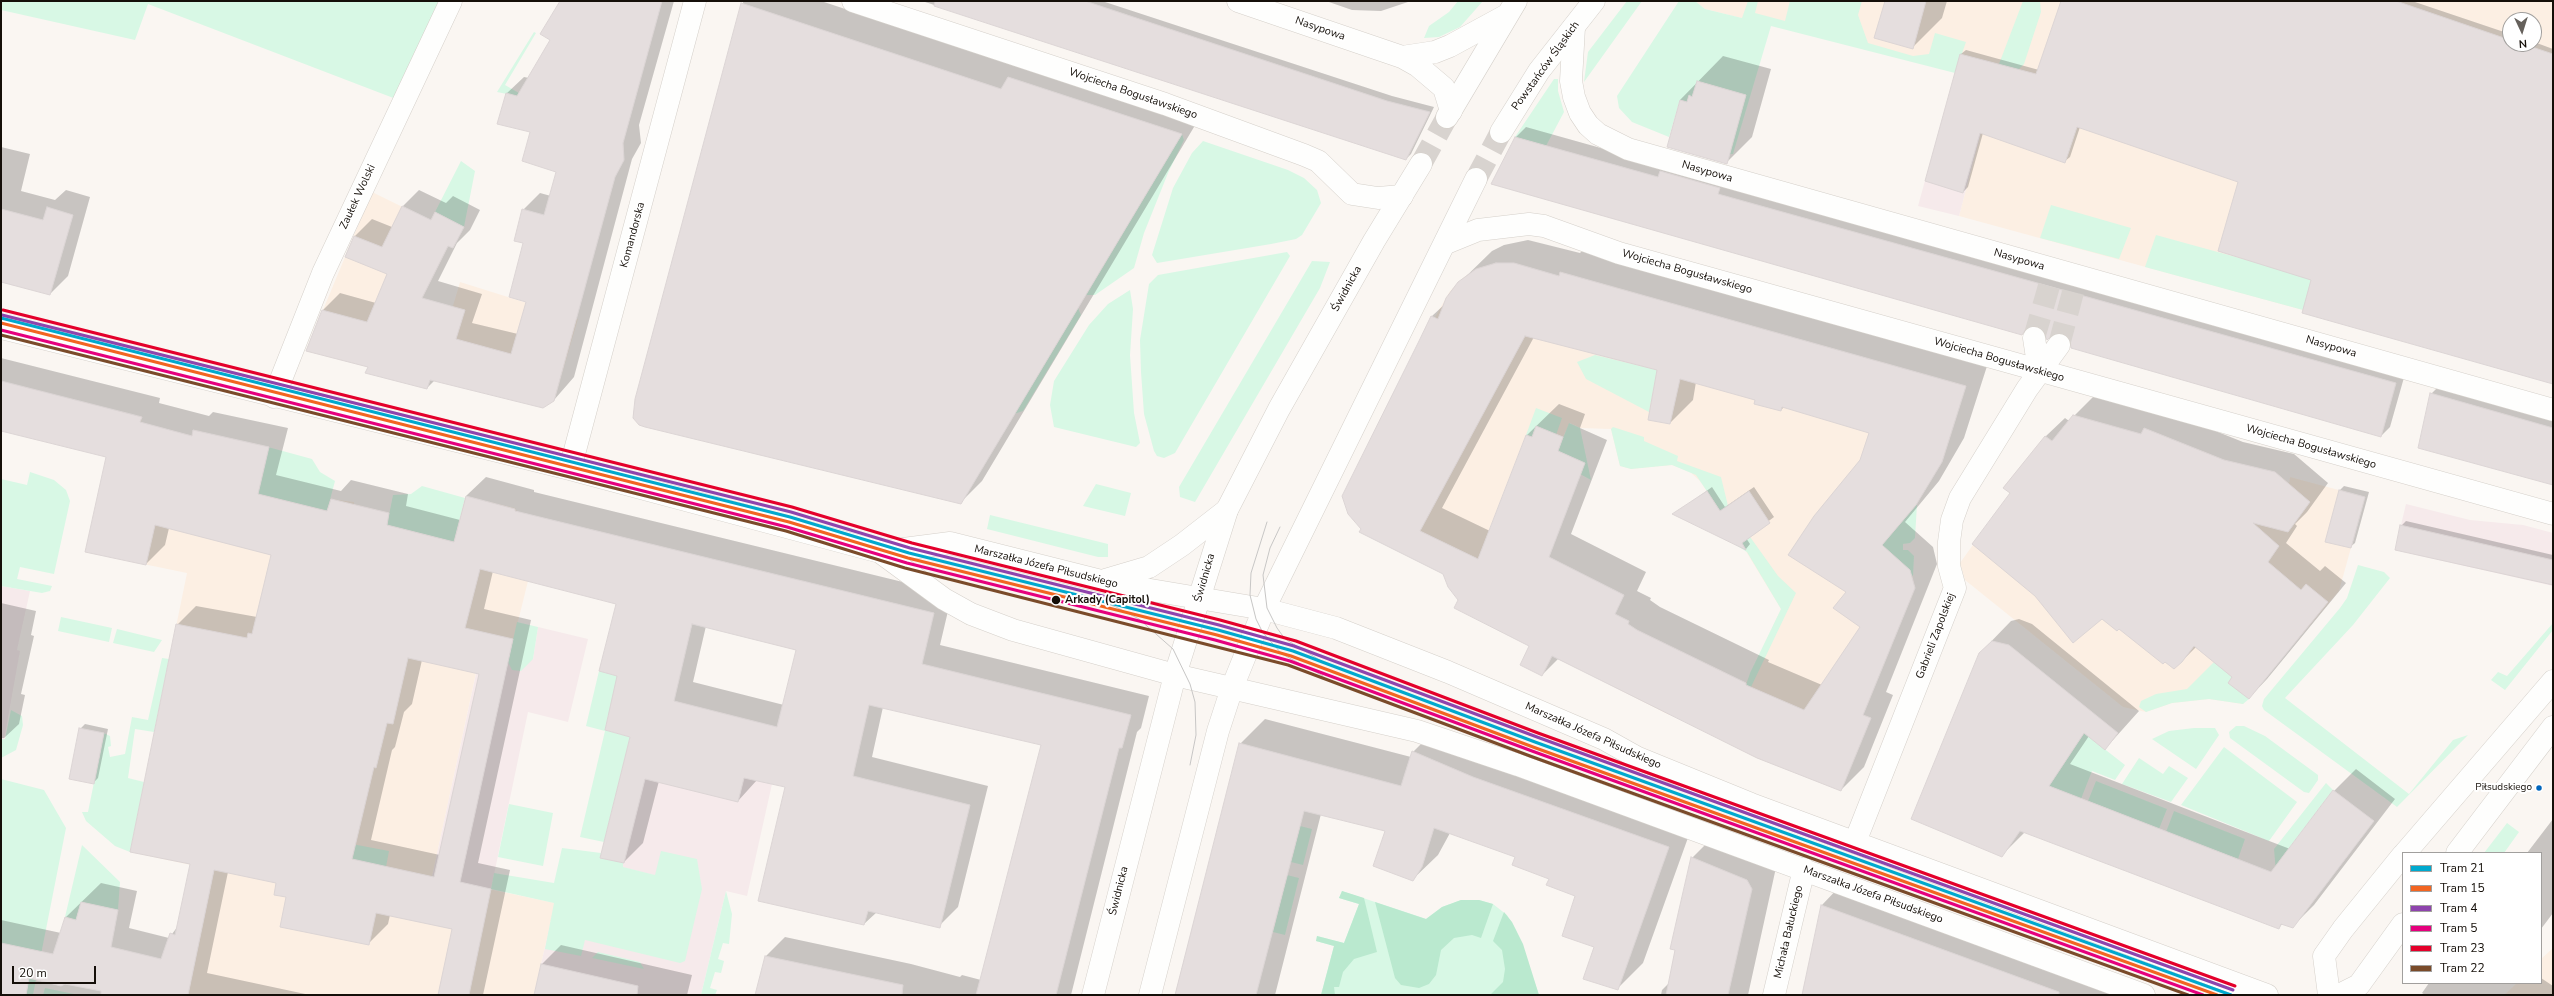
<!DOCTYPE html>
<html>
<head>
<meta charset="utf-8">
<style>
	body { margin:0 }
	#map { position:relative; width:2554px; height:996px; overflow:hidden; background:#faf6f2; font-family:"Nunito Sans",sans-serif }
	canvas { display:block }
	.frame { position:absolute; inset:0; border:2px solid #150f09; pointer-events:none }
	.legend { position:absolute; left:2402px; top:852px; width:140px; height:132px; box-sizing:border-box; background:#fff; border:1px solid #a19f9d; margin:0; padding:5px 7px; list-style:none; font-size:12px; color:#150f09 }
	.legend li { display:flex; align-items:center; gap:8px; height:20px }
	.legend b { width:20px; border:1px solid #a19f9d }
	.north { position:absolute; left:2502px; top:12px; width:40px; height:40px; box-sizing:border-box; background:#fff; border:1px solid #a19f9d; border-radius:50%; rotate:176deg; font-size:11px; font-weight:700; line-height:16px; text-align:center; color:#150f09 }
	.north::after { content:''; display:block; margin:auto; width:14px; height:18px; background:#65605b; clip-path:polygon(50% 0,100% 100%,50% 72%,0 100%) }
	.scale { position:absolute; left:12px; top:966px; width:84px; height:18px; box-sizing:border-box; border:2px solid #150f09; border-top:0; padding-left:5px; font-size:12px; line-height:14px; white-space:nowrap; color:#150f09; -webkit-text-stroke:3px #fff; paint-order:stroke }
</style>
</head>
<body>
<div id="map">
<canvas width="2554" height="996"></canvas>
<div class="frame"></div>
<ul class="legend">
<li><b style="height:5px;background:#00a9ce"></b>Tram 21</li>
<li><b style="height:5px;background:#f26522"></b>Tram 15</li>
<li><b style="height:5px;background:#8e44ad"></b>Tram 4</li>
<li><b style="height:5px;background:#e5007d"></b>Tram 5</li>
<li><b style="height:5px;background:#e4002b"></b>Tram 23</li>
<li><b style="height:5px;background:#7a4b2a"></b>Tram 22</li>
</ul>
<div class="north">N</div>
<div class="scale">20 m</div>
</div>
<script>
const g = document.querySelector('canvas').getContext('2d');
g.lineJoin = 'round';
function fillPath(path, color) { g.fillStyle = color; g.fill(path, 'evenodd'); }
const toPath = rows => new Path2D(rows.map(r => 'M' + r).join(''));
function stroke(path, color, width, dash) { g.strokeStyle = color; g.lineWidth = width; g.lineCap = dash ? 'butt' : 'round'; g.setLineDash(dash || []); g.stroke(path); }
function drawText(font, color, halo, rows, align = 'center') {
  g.font = font + ' "Nunito Sans",sans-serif'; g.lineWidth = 4; g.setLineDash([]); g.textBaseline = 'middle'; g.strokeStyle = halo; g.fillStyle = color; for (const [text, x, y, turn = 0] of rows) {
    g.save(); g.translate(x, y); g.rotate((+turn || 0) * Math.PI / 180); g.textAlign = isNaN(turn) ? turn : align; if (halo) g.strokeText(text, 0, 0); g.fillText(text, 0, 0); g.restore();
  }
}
const built = toPath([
	[1695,1,2553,1,2553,239,2303,310,1959,216,1994,81,1705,9],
	[2510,20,2534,20,2534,44,2510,44],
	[372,192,427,219,368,367,306,351],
	[1496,263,1514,263,1558,276,1560,272,1966,386,1942,462,1916,505,1882,545,1911,571,1915,588,1863,715,1871,718,1841,791,1757,758,1689,724,1690,721,1671,711,1669,715,1610,685,1637,630,1746,683,1781,609,1733,530,1700,481,1690,472,1672,465,1631,469,1620,466,1611,429,1580,428,1570,423,1563,437,1536,426,1532,437,1526,435,1478,559,1350,498,1431,316,1435,317,1450,291,1463,278,1476,269],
	[460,282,578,319,554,401,545,407,444,336],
	[118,411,142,417,141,423,192,436,193,430,268,447,327,511,331,499,354,502,354,504,389,513,388,525,454,542,465,498,468,497,515,508,517,511,501,574,528,581,508,662,476,673,432,877,555,903,534,995,188,995,214,870,130,852,187,573,85,552],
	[2073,415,2141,434,2144,428,2224,460,2275,472,2289,483,2290,477,2365,497,2339,591,2243,704,2209,699,2172,703,2146,712,2123,707,1965,580,1960,563,2010,493,2003,488,2045,436,2052,441],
	[2553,948,2553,995,2504,995,2517,983,2541,983,2541,959]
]);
const industrial = toPath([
	[1960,54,1999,64,1959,216,1918,206],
	[2406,504,2470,520,2523,525,2553,533,2553,586,2395,550],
	[1,586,30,591,17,650,20,651,4,740,1,739],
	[538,627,588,639,568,722,528,712,491,889,432,877,476,674,471,672,475,656,533,659],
	[627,748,772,784,747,896,726,891,701,995,534,995,555,903,599,863]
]);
const green = toPath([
	[1,1,442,1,396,99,148,4,135,40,1,10],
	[1458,1,1483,1,1460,27,1439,37,1424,38,1429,26,1449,12],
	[1627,1,1642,1,1584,82,1588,52],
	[1679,1,1695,1,1705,9,1742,18,1748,1,1758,1,1755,13,1785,21,1790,1,1862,1,1858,15,1868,43,1913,56,1929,54,1935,33,1966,42,1955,73,1771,26,1733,154,1729,154,1746,95,1697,81,1692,97,1689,96,1687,102,1680,100,1669,137,1632,122,1619,108,1617,96],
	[2023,1,2040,1,2041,12,2024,64,2013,75,1999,64],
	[534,32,536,33,505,85,519,93,517,96,497,92],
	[1554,79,1558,79,1558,91,1564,112,1546,146,1515,137],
	[1182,134,1184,140,1168,173,1144,233,1134,268,1095,295,1085,295],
	[1203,141,1288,170,1304,178,1317,190,1321,203,1302,235,1296,239,1271,244,1157,263,1152,255,1173,188,1192,153],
	[461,161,475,171,464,227,435,212],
	[2051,205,2131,228,2119,259,2040,238],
	[2156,235,2312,278,2303,310,2145,267],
	[1287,252,1290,256,1175,453,1164,458,1157,456,1154,451,1144,414,1141,372,1140,340,1149,284,1158,275],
	[1312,261,1330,262,1320,288,1195,502,1180,497,1179,487],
	[1130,290,1133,309,1130,355,1134,413,1140,443,1136,447,1054,427,1050,405,1054,381,1089,325,1108,304],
	[1078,308,1081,315,1023,411,1014,414],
	[1595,355,1657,370,1649,412,1586,379,1577,362],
	[1536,408,1562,418,1556,435,1536,426,1532,437,1526,435],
	[1569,423,1580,428,1591,480,1580,474,1584,463,1558,451],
	[1613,427,1644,437,1644,441,1678,456,1677,461,1721,477,1728,506,1778,576,1796,593,1751,687,1746,685,1750,673,1781,609,1747,552,1731,542,1733,530,1696,475,1672,465,1631,469,1620,466,1611,429],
	[268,447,312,459,320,472,335,481,327,511,258,494],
	[30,472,54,480,66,490,70,501,54,574,20,567,17,579,52,586,50,591,42,593,1,586,1,479,27,485],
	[1096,484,1131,493,1125,516,1083,506],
	[422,486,465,498,454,542,387,525,393,495,411,494],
	[1917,504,1915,538,1910,543,1903,544,1903,550,1908,550,1914,556,1913,576,1882,545],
	[990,515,1108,544,1108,557,1098,557,987,529],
	[2358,565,2384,572,2390,578,2353,625,2285,698,2409,794,2453,740,2468,735,2397,807,2264,710,2262,706,2264,699,2340,608,2347,598],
	[61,617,112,628,109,642,58,631],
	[517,622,538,627,533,659,521,671,512,670,508,662],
	[2553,623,2553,630,2505,690,2491,680,2498,672,2507,676],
	[117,629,162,640,154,652,113,643],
	[162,658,169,659,154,732,135,729,128,778,144,782,130,852,115,846,86,821,82,812,88,812,104,733,110,736,111,746,108,747,110,757,125,754,132,717,148,720],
	[2214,662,2232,677,2228,683,2249,699,2243,704,2209,699,2172,703,2146,712,2139,707,2141,701,2156,694,2187,689],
	[599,671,643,682,608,716,605,730,630,737,604,842,580,837,605,731,586,726],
	[11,710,22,716,23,725,16,750,1,758,1,739,5,739],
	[2236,726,2244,726,2265,736,2318,775,2318,780,2309,793,2304,792,2230,738,2229,732],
	[2194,728,2215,728,2219,735,2196,769,2152,739,2169,731],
	[2084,733,2125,765,2115,780,2092,771,2081,799,2049,786],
	[2224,747,2297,802,2269,841,2181,805],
	[2139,758,2163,774,2169,766,2188,778,2171,802,2122,784],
	[1,779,44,790,66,828,33,995,26,995,28,986,20,984,1,943],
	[2096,781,2167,809,2159,829,2088,801],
	[2326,783,2333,790,2280,860,2276,873,2274,849],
	[509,804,553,813,543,866,498,857],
	[2174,811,2245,839,2238,859,2166,832],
	[2507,823,2519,832,2504,853,2484,853],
	[1300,826,1312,829,1303,865,1291,862],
	[352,844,389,851,386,867,350,859],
	[82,845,120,882,118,910,81,902,76,920,65,917],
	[562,848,601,853,600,858,623,863,623,867,655,875,661,851,697,859,702,889,685,961,680,963,585,940,581,956,545,949,554,903,491,889,494,873,554,883],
	[1287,875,1299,878,1285,935,1273,932],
	[726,891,732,914,729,944,723,943,718,959,724,961,721,973,715,972,710,988,717,990,715,995,701,995],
	[1342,891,1426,919,1442,907,1461,900,1479,900,1493,904,1507,915,1516,930,1539,995,1321,995,1334,946,1316,941,1317,936,1344,943,1359,904,1339,898],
	[598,952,640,962,644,969,592,958],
	[45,988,79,995,43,995]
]);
const forest = toPath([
	[1342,891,1364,898,1377,952,1354,959,1343,972,1339,987,1334,987,1335,995,1321,995,1334,946,1316,941,1317,936,1344,943,1359,904,1339,898],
	[1461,900,1479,900,1493,904,1481,938,1472,935,1454,938,1441,950,1436,975,1429,984,1419,988,1401,985,1395,978,1375,902,1426,919,1442,907],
	[1504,912,1512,922,1523,944,1539,995,1490,995,1503,982,1505,969,1502,950,1493,941]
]);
const shadow = toPath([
	[561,1,674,1,639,125,641,143,632,159,574,377,554,400,435,380,427,388,369,366,323,310,340,293,376,303,388,273,346,256,355,236,372,219,392,227,402,207,419,190,446,203,453,196,480,210,470,230,457,243,438,281,482,294,472,323,518,334,527,302,523,210,540,193,551,196,557,171,506,94,524,77,529,78,552,40],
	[744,1,821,1,1020,67,1203,112,982,481,960,503,637,422,633,414,742,4],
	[922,1,1102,1,1392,96,1434,107,1411,154,1406,159],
	[1326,1,1411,1,1381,11,1352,10],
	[1886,1,1947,1,1942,18,1912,48],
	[2062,1,2412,1,2510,34,2510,44,2534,42,2553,49,2553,382,2312,279,2239,181,2080,127,2070,157,2065,161,1983,133,1968,187,1963,192,1961,54,1966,50,2039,70],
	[1723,56,1771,69,1752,137,1726,163,1680,100],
	[1526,127,2405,374,2390,427,2381,436,2071,339,2061,332,2032,325,2022,334,1492,184,1516,137],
	[1,147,30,154,21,191,55,200,66,190,90,197,68,276,50,294,1,282],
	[1528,240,1580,253,1584,249,1988,363,1964,438,1939,481,1905,522,1933,547,1937,564,1886,692,1893,695,1864,767,1841,790,1558,659,1542,675,1531,645,1459,600,1444,573,1362,529,1344,496,1432,316,1445,304,1453,289,1492,251,1504,245],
	[1534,337,1658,369,1670,423,1693,400,1696,382,1757,400,1781,410,1784,407,1870,432,1861,460,1847,592,1862,626,1822,685,1768,662,1769,660,1660,607,1650,600,1651,598,1637,591,1646,572,1571,534,1607,440,1580,428,1585,414,1559,404,1527,435,1490,531,1442,508],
	[1,358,160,398,159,403,209,416,213,412,288,428,276,475,341,491,351,480,408,494,406,506,460,520,466,496,486,477,534,490,534,492,952,594,940,645,1149,696,1141,728,1137,732,1071,995,756,995,766,956,785,937,911,964,960,977,962,975,981,980,1042,744,883,707,872,757,988,786,958,907,939,926,877,912,864,924,786,786,757,780,738,801,659,781,643,843,624,862,631,736,619,675,617,603,493,571,484,609,531,620,478,863,510,870,483,995,439,995,453,929,390,915,388,924,369,943,287,896,278,882,228,872,207,973,310,995,1,995,1,920,61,933,65,918,101,883,137,891,129,928,169,938,178,926,191,864,177,625,196,606,257,617,272,555,169,528,165,545,146,564,107,456,1,429],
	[706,626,797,649,784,705,693,682],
	[422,660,480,673,440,855,371,840,392,750,395,747,404,712,412,704],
	[2441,384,2553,416,2553,484,2431,394],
	[2093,397,2163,410,2243,442,2294,454,2328,483,2307,512,2295,524,2297,526,2286,543,2320,571,2325,566,2346,583,2267,679,2249,698,2234,677,2196,647,2182,661,2004,487,2046,436,2065,418,2069,421],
	[2344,486,2369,492,2355,543,2350,547,2340,490],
	[1712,487,1725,507,1754,487,1774,517,1746,538,1750,544,1746,549,1674,514],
	[2406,521,2553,555,2553,585,2401,526],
	[1,603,36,611,31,635,34,636,21,694,25,695,19,724,4,738,1,738],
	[2019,619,2032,624,2139,711,2105,749,2089,736,2070,764,2290,849,2334,791,2356,769,2395,799,2314,905,2292,927,2283,923,2279,928,2025,832,2002,855,1979,654,2011,621],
	[1265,719,1411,757,1413,752,1438,727,1694,821,1643,963,1618,988,1595,946,1576,896,1516,856,1450,833,1438,855,1412,880,1386,830,1321,814,1275,995,1175,995,1240,744],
	[85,724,108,729,98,778,93,783,80,729],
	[2553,819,2553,913,2541,929,2541,853,2527,853],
	[1718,832,1777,863,1748,995,1661,995,1662,990,1669,983,1692,858],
	[1841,885,2138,995,1802,995,1822,905],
	[561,945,692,975,687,995,535,995,542,964],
	[2541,978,2553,986,2553,995,2425,995,2422,993,2429,983,2541,983]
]);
const building = toPath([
	[560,1,662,1,623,143,624,160,615,177,554,401,543,408,430,380,427,389,365,373,368,367,306,351,322,310,367,322,387,274,345,257,354,236,382,247,402,206,431,220,435,212,464,227,453,248,448,246,422,298,465,310,456,339,511,354,526,302,509,297,523,243,514,241,522,209,544,215,556,172,522,161,530,132,497,124,506,93,517,96,550,40,540,34,560,1],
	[935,1,1085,1,1387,101,1430,112,1406,160,934,6,935,1],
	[1885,1,1926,1,1913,49,1874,38,1885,1],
	[2061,1,2396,1,2510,40,2510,44,2523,44,2553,54,2553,384,2302,313,2311,280,2218,251,2238,182,2077,127,2065,163,1980,133,1963,193,1925,181,1960,54,2036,74,2061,1],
	[741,3,1001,89,1008,77,1182,134,961,504,645,427,639,425,633,418,635,399,741,3],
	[1697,81,1746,95,1727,164,1667,147,1680,100,1687,102,1689,95,1692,97,1697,81],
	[1515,137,1658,177,1660,171,1720,188,1718,194,2396,383,2381,437,2071,348,2070,340,2061,333,2054,334,2047,340,2043,330,2033,326,2026,329,2022,335,1491,184,1515,137],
	[47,207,73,215,50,295,1,282,1,209,43,220,47,207],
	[1496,263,1514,263,1559,276,1560,272,1966,386,1942,462,1916,505,1882,545,1910,570,1915,588,1863,715,1871,718,1841,791,1757,758,1552,656,1542,676,1520,665,1529,646,1454,608,1458,600,1448,587,1443,574,1359,532,1361,529,1348,514,1342,496,1419,341,1431,316,1438,319,1446,298,1458,282,1476,269,1496,263],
	[1525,336,1657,370,1648,420,1670,424,1680,379,1755,400,1754,404,1781,411,1782,407,1869,433,1860,460,1814,516,1788,555,1846,592,1833,608,1860,627,1804,710,1746,685,1746,683,1637,630,1628,624,1629,621,1615,614,1624,595,1549,557,1585,463,1558,451,1563,437,1536,426,1532,437,1526,435,1478,559,1420,531,1525,336],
	[1,381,142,417,140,422,192,436,193,430,269,447,258,494,327,511,331,499,389,513,387,525,454,542,466,496,515,509,515,511,934,613,922,664,1131,715,1122,748,1119,748,1056,995,976,995,1041,745,869,705,853,776,970,805,940,928,868,911,864,925,758,901,785,787,744,778,738,802,645,779,624,863,600,858,630,737,605,730,617,676,599,671,616,604,480,569,465,628,513,639,460,882,491,889,469,995,438,995,452,929,376,913,369,945,280,927,286,897,274,895,276,883,214,870,188,995,101,995,101,991,65,984,61,986,29,978,26,995,1,995,1,943,53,954,65,917,76,920,81,902,118,910,111,947,161,959,170,933,175,935,190,864,130,852,176,624,247,638,248,633,252,634,271,555,155,525,146,565,85,552,106,457,1,431,1,381],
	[692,624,796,650,777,727,674,701,692,624],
	[408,658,479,674,434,877,352,859,374,767,376,768,387,723,393,724,408,658],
	[2430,393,2553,428,2553,485,2418,448,2430,393],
	[2073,415,2141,434,2144,428,2224,460,2275,472,2310,502,2288,532,2253,523,2279,546,2268,562,2301,590,2306,584,2328,602,2249,699,2228,683,2232,677,2194,646,2182,662,2174,669,2165,662,2163,664,2119,629,2117,631,2102,619,2073,643,2035,596,1972,544,2010,493,2003,488,2045,436,2052,441,2073,415],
	[2339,490,2365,497,2351,548,2325,542,2339,490],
	[1707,491,1720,511,1749,491,1770,523,1742,543,1746,550,1672,514,1707,491],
	[2400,525,2553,560,2553,585,2395,550,2400,525],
	[1992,641,2009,645,2118,733,2105,750,2084,733,2049,786,2271,872,2333,790,2374,821,2293,928,2281,924,2279,929,2020,831,2002,857,1911,819,1979,653,1992,641],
	[79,728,104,733,94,784,69,779,79,728],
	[1239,743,1401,786,1412,751,1473,777,1669,847,1618,990,1583,979,1594,947,1562,936,1575,896,1546,885,1549,879,1512,865,1515,857,1434,828,1422,867,1413,881,1373,866,1385,831,1304,811,1256,995,1175,995,1239,743],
	[1691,857,1747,880,1752,889,1728,995,1666,995,1675,950,1670,949,1691,857],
	[1821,905,2059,992,2059,995,1802,995,1821,905],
	[765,956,903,985,902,995,755,995,765,956],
	[541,964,638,986,637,995,534,995,541,964]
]);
const minorTunnel = toPath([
	[2034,338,2049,286],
	[2059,345,2073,292]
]);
const majorTunnel = toPath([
	[1421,164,1447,117],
	[1476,179,1501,132]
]);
const minor = toPath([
	[853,1,1165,104,1304,155,1318,161,1352,194,1378,198,1402,196],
	[1238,1,1402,57,1418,66,1444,88,1451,111],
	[1574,27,1571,81,1574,97,1580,113,1588,125,1598,134,1628,149,2553,410],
	[1402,57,1435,52,1450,46,1507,15],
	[1446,243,1478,230,1529,224,1544,226,1619,253,2553,514],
	[1,328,570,469,880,552,944,599,971,614,1013,630,1175,675,1417,731,1518,765,2144,995],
	[2034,338,2039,371],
	[274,397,323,273,451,1],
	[570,469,695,1],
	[880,552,950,543,1109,583,1264,609,1336,628,1448,672,1604,739,1638,758,1751,804,2267,995],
	[1105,580,1149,567,1182,545,1227,510],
	[1855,842,1955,588,1949,566,1949,542,1952,520,1960,498,2027,389,2059,345],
	[2405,853,2553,681],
	[2457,853,2553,727],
	[1774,995,1804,869],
	[2329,995,2324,956,2343,929,2403,855],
	[2339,995,2359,985,2403,924]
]);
const major = toPath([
	[1447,117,1516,1],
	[1501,132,1539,71,1594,1],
	[1093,995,1175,675,1227,510,1279,409,1374,241,1421,164],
	[1150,995,1218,731,1232,688,1264,609,1476,179]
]);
const tram = toPath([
	[1267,522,1251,573,1250,595,1256,619,1263,633,1282,654,1323,676],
	[1280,527,1270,548,1263,575,1267,608,1277,628,1285,639,1328,665],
	[1088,597,1116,607,1139,619,1173,649,1190,684,1195,702,1196,735,1190,765]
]);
const tram1 = toPath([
	[1,318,790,517,909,553,1218,630,1293,651,1535,742,2231,995]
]);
const tram2 = toPath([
	[1,323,789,522,908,558,1217,635,1291,656,1533,747,2217,995]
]);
const tram3 = toPath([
	[2,315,791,512,910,548,1219,625,1294,646,1537,737,2233,990]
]);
const tram4 = toPath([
	[1,330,787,527,907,563,1215,640,1290,661,1532,751,2203,995]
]);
const tram5 = toPath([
	[3,310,792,507,912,543,1220,620,1296,641,1538,733,2235,986]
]);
const tram6 = toPath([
	[1,335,786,531,905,568,1288,665,1530,756,2188,995]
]);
const markers = [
	[1056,600,5,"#150f09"],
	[2539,788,3.5,"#0065bd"]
];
const busNames = [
	["Piłsudskiego",2532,788]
];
const streetNames = [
	["Nasypowa",1320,29,19],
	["Powstańców Śląskich",1546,66,-54],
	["Wojciecha Bogusławskiego",1133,94,19],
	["Nasypowa",1707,172,16],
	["Zaułek Wolski",358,197,-65],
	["Komandorska",633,235,-75],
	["Nasypowa",2019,260,16],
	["Wojciecha Bogusławskiego",1687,272,16],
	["Świdnicka",1347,289,-61],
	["Nasypowa",2331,347,16],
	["Wojciecha Bogusławskiego",1999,360,16],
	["Wojciecha Bogusławskiego",2311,447,16],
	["Marszałka Józefa Piłsudskiego",1046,567,14],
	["Świdnicka",1205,578,-74],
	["Gabrieli Zapolskiej",1936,636,-69],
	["Marszałka Józefa Piłsudskiego",1593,736,24],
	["Świdnicka",1119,891,-76],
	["Marszałka Józefa Piłsudskiego",1873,895,20],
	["Michała Bałuckiego",1789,932,-77]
];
const stopNames = [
	["Arkady (Capitol)",1065,600]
];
fillPath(built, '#fcefe3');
fillPath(industrial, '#f6eaeb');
fillPath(green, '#d8f8e5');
fillPath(forest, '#bae9cf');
fillPath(shadow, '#0003');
fillPath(building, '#e5dede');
stroke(building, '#dcd5d5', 1);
stroke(minorTunnel, '#d8d3cf', 22, [22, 11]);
stroke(majorTunnel, '#d8d3cf', 22, [22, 11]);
stroke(minor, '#d5d0ca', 23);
stroke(major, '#d5d0ca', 23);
stroke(minor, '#fefefd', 22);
stroke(major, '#fefefd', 22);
stroke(tram, '#c7c6c5', 1);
stroke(tram1, '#00a9ce', 3);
stroke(tram2, '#f26522', 3);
stroke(tram3, '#8e44ad', 3);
stroke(tram4, '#e5007d', 3);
stroke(tram5, '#e4002b', 3);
stroke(tram6, '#7a4b2a', 3);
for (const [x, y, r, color] of markers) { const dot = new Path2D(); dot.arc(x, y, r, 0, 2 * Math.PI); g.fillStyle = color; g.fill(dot); stroke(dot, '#fff', 1.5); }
drawText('10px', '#150f09', '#fff', busNames, 'right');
drawText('11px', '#150f09', '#fff', streetNames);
drawText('bold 11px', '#150f09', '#fff', stopNames, 'left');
</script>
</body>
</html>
